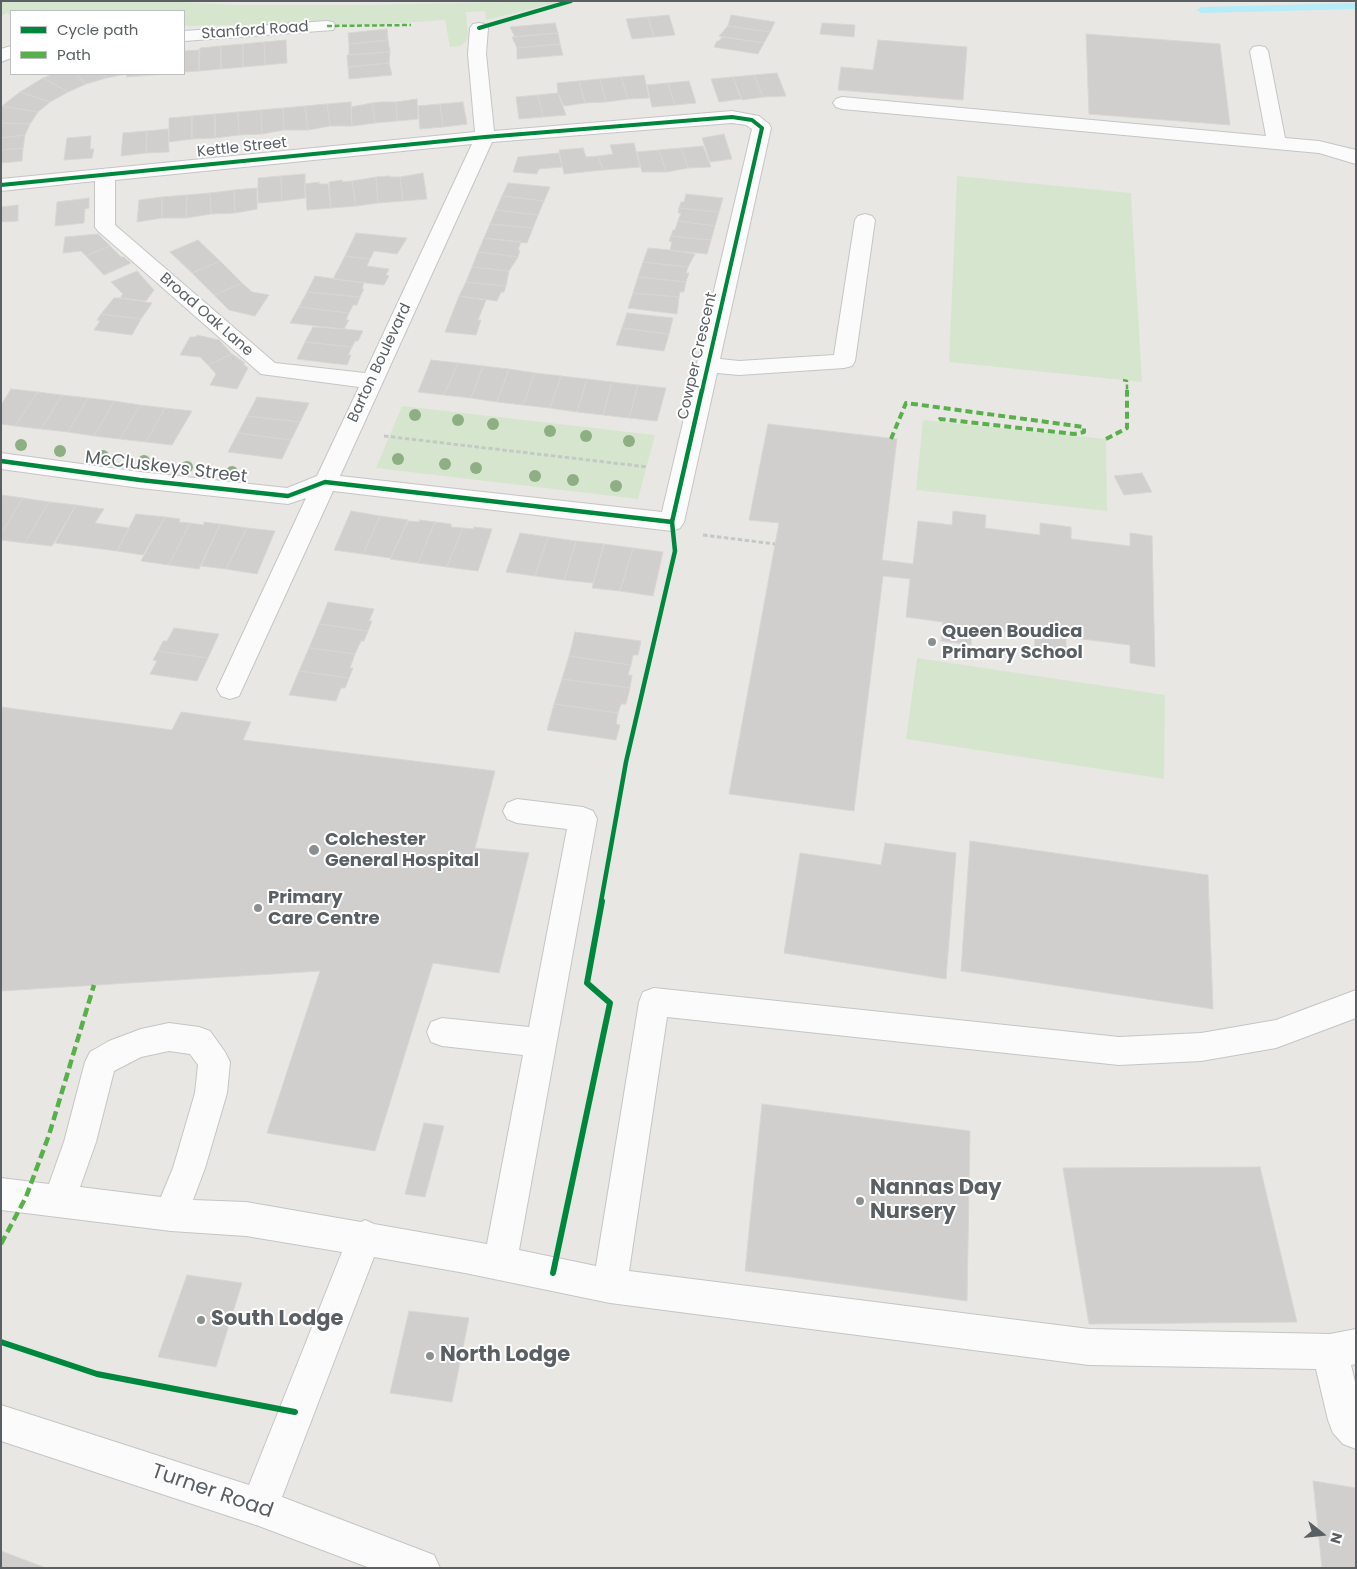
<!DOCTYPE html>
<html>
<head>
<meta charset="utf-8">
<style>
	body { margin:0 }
	#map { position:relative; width:1357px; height:1569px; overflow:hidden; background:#e9e7e4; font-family:Poppins,sans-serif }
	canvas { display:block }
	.frame { position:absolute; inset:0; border:2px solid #595f62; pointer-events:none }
	.legend { position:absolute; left:10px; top:10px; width:175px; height:65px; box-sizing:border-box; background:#fff; border:1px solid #bdbfc0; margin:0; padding:6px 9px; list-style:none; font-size:15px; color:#595f62 }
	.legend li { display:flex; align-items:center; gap:10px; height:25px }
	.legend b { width:25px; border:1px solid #bdbfc0 }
	.north { position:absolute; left:1297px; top:1509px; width:50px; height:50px; -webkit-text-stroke:4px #fff; paint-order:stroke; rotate:106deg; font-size:14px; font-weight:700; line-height:20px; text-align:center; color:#595f62 }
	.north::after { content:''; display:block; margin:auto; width:18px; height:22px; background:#595f62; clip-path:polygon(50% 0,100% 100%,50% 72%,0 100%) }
</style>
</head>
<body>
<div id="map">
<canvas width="1357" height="1569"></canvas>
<div class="frame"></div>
<ul class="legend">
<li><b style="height:6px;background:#00873e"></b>Cycle path</li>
<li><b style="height:6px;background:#58b04a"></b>Path</li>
</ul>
<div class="north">N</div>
</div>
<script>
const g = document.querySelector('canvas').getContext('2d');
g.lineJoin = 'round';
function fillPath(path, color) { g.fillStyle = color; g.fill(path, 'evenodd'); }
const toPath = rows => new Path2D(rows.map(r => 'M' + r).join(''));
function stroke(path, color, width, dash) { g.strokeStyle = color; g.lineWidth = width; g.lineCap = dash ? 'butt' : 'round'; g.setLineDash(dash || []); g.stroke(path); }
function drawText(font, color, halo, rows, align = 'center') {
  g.font = font + ' Poppins,sans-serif'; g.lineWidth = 4; g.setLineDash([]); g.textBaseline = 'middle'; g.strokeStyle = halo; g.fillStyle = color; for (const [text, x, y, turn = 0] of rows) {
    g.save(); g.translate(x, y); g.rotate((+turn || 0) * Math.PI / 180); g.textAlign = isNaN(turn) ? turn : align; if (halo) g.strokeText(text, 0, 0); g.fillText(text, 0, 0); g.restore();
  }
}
const green = toPath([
	[1,1,162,1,236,5,359,5,563,1,486,20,485,11,466,12,468,36,466,42,460,46,450,47,445,20,372,25,295,24,184,26,184,11,11,11,11,15,7,13,1,16],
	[957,176,1131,193,1142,382,949,362],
	[402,406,655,435,638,499,376,468],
	[923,420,1106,439,1107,511,916,490],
	[917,658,1165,695,1164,779,906,739]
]);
const stream = toPath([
	[1356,3,1356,9,1201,13,1197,10,1201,7,1356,3]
]);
const building = toPath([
	[669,15,675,35,654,37,648,17,669,15],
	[731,15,775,22,770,32,728,26,731,15],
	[648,17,654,37,632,39,626,19,648,17],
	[555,23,558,33,515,37,510,27,555,23],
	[822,23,855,25,854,37,820,34,822,23],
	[728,26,770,32,764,43,719,36,728,26],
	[387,29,388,40,349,44,348,33,387,29],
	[558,33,560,44,517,48,512,37,558,33],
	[1086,34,1220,44,1230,125,1089,114,1086,34],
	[722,37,764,43,758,54,714,47,717,41,719,41,722,37],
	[286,40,287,63,265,65,264,42,286,40],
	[388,40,390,52,349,55,349,44,388,40],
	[878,40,967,47,963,100,838,90,841,67,873,70,878,40],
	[264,42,265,65,243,67,243,44,264,42],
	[243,44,243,67,221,69,221,46,243,44],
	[560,44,563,55,517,59,517,48,560,44],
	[221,46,221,69,199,71,200,48,221,46],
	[199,50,199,71,184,72,184,51,199,50],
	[390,52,389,63,348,67,347,55,390,52],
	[389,63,392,75,349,79,348,67,389,63],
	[777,73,786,96,763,97,754,75,777,73],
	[53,74,75,74,86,84,68,92,43,78,53,74],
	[75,74,104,74,106,78,86,84,75,74],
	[104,74,127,74,106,78,104,74],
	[127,74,164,74,126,77,127,74],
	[644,75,649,98,628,99,621,77,644,75],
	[754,75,763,97,742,100,733,77,754,75],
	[621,77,628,99,606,102,600,79,621,77],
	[733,77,741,99,719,102,711,79,733,77],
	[43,78,68,92,50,102,20,92,43,78],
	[600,79,606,102,585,103,579,81,600,79],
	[579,81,585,103,564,106,558,93,557,83,579,81],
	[689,81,696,103,675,105,668,83,689,81],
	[668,83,675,105,652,107,647,85,668,83],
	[20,92,50,102,38,112,2,106,20,92],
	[558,93,566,115,543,117,538,95,558,93],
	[538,95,543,117,519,119,516,97,538,95],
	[417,99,418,119,397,121,396,102,417,99],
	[351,102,352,126,330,126,327,104,351,102],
	[382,102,396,102,397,121,375,123,372,103,382,102],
	[463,102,467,124,443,127,440,104,463,102],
	[372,103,375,123,352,126,351,107,372,103],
	[327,104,330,126,308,130,305,106,327,104],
	[440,104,443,127,420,129,418,106,440,104],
	[305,106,308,130,284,130,283,108,305,106],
	[1,107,2,106,38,112,30,124,1,123,1,107],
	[283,108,284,130,262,134,261,110,283,108],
	[261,110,262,134,239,135,238,112,261,110],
	[238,112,239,135,215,138,215,114,238,112],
	[215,114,215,138,192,139,192,116,215,114],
	[192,116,192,139,169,142,169,118,192,116],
	[1,123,30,124,25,135,1,138,1,123],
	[168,129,169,152,146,153,147,131,168,129],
	[147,131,146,153,121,156,123,133,147,131],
	[724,134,732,159,710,162,702,138,724,134],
	[25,135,23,148,1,150,1,138,25,135],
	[91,136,90,149,94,149,92,158,64,160,67,138,91,136],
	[634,143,640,167,603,170,598,156,613,154,610,145,634,143],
	[703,146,711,167,688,168,681,148,703,146],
	[23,148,22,161,1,163,1,150,23,148],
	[583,148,586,157,598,156,603,170,564,174,559,150,583,148],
	[681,148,688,168,666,172,659,150,681,148],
	[659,150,666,172,642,172,637,152,659,150],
	[559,153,562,167,539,169,537,174,513,172,518,157,559,153],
	[423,173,427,199,403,201,400,177,423,173],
	[305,174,305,198,282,201,281,176,305,174],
	[281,176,282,201,258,203,258,178,281,176],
	[390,176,390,177,400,177,403,201,378,203,376,177,390,176],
	[376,177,378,203,356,206,352,181,376,177],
	[342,180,342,182,352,181,356,206,331,208,329,182,342,180],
	[319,182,319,184,328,184,331,208,307,210,305,184,319,182],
	[508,183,550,187,544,201,502,196,508,183],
	[257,188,257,209,235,213,234,190,257,188],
	[234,190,235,213,211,214,210,193,234,190],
	[210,193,211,214,186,218,187,195,210,193],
	[686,194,723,198,719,212,679,208,681,202,684,202,686,194],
	[187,195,186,218,162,218,162,197,187,195],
	[502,196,544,201,538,215,496,210,502,196],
	[162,197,162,218,137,222,139,200,162,197],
	[89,198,89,208,85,209,84,223,55,226,57,202,89,198],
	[18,205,18,221,1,222,1,207,18,205],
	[679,208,719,212,715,226,678,221,681,213,678,213,679,208],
	[496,210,538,215,533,228,490,224,496,210],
	[678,221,715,226,711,240,671,236,673,230,675,230,678,221],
	[490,224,533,228,527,243,484,238,490,224],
	[356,233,407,238,397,254,374,251,370,259,345,256,356,233],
	[98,234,110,246,86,256,81,251,63,253,65,237,98,234],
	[671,236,711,240,707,254,670,250,672,242,669,241,671,236],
	[484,238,521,242,518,250,520,250,518,257,478,252,484,238],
	[198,240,220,261,192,273,170,252,198,240],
	[110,246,121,257,124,257,131,263,104,275,86,256,110,246],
	[648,248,670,250,695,254,688,267,643,262,648,248],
	[478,252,518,257,509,271,472,267,478,252],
	[345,256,370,259,367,266,389,269,386,275,389,276,384,285,333,279,345,256],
	[220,261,242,283,214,295,192,273,220,261],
	[643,262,688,267,686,273,689,273,686,282,638,277,643,262],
	[472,267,509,271,506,286,466,282,472,267],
	[137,271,154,290,146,301,120,298,123,294,111,282,137,271],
	[315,276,364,283,362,289,364,289,360,297,307,292,315,276],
	[638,277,686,282,684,292,680,292,679,297,633,293,638,277],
	[466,282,506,286,504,292,501,292,497,301,459,296,466,282],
	[242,283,252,292,269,295,255,316,229,310,214,295,242,283],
	[307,292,360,297,357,305,353,305,349,313,299,307,307,292],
	[633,293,679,297,677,314,628,308,633,293],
	[459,296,486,300,478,320,481,320,476,335,445,332,459,296],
	[114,298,120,298,152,303,141,319,101,314,114,298],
	[299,307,349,313,346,320,349,320,344,329,290,323,299,307],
	[627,313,673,318,669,334,622,328,627,313],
	[101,314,141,319,132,335,94,330,100,321,97,320,101,314],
	[313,327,344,329,363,331,358,341,355,341,352,347,305,342,313,327],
	[622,328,669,334,664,351,616,345,622,328],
	[197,335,219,340,232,354,208,365,200,357,180,355,190,337,196,337,197,335],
	[305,342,352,347,348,355,351,355,347,365,297,359,305,342],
	[232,354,245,363,243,364,248,368,237,389,210,385,216,374,208,365,232,354],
	[431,360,458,363,444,395,418,392,431,360],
	[458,363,483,366,471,398,444,395,458,363],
	[483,366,509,369,497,402,471,398,483,366],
	[509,369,535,373,523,405,497,402,509,369],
	[535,373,561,376,550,408,523,405,535,373],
	[561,376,587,379,577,412,550,408,561,376],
	[587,379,612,382,603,415,577,412,587,379],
	[612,382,638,385,629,418,603,415,612,382],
	[638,385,666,388,657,421,629,418,638,385],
	[11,389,38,392,15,426,1,424,1,405,11,389],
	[38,392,62,395,41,429,15,426,38,392],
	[62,395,88,398,68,432,41,429,62,395],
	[257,397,309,403,300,422,247,416,257,397],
	[88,398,114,401,94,436,68,432,88,398],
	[114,401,140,405,120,439,94,436,114,401],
	[140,405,165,408,146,442,120,439,140,405],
	[165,408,192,411,172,445,146,442,165,408],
	[247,416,300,422,291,440,238,433,247,416],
	[768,424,897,439,882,560,913,564,918,521,952,525,953,511,986,515,985,528,1040,535,1040,523,1071,527,1071,539,1130,546,1130,533,1152,536,1155,667,1130,663,1130,645,1066,637,1066,657,1034,652,1035,635,972,627,971,645,941,641,943,622,906,617,910,579,883,576,854,811,729,794,779,523,749,520,768,424],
	[238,433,291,440,282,459,228,452,238,433],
	[1142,473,1152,492,1124,495,1114,476,1142,473],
	[1,495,23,498,1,534,1,495],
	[23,498,49,502,25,543,1,540,1,534,23,498],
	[49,502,76,505,52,546,25,543,49,502],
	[76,505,104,509,95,523,129,528,117,551,55,543,76,505],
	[351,511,380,516,363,554,334,550,351,511],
	[136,514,165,517,143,555,117,551,136,514],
	[380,516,408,520,391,558,363,554,380,516],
	[165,517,180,519,179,522,190,523,169,565,141,561,165,517],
	[420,520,435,522,418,563,390,559,408,521,419,522,420,520],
	[204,522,220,524,199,569,169,565,190,523,204,525,204,522],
	[435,522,451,524,451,527,463,528,447,567,418,563,435,522],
	[220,524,247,528,226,569,201,566,220,524],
	[474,527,492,529,478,571,447,567,463,528,474,529,474,527],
	[247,528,275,531,257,574,226,569,247,528],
	[520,533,548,537,535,576,506,572,520,533],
	[548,537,576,541,564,580,535,576,548,537],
	[576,541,604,544,593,583,564,580,576,541],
	[604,544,633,548,620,591,592,588,604,544],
	[633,548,663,552,653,596,620,591,633,548],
	[328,602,374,609,369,621,372,621,368,631,319,624,328,602],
	[319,624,368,631,364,641,361,641,355,654,309,648,319,624],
	[174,628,219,634,208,658,158,651,163,641,167,641,174,628],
	[575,632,641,641,638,655,633,655,631,665,569,656,575,632],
	[309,648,355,654,350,668,353,668,349,678,299,671,309,648],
	[158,651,208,658,197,681,150,674,157,661,153,660,158,651],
	[569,656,631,665,628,675,632,675,630,688,562,679,569,656],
	[299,671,349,678,345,688,341,688,336,701,289,695,299,671],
	[562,679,630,688,626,704,621,704,618,713,554,704,562,679],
	[554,704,618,713,616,724,620,725,616,740,547,730,554,704],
	[1,707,172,730,181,712,251,722,243,740,495,771,475,848,529,853,499,973,433,963,375,1151,267,1133,320,971,1,991,1,707],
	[970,841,1208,875,1213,1009,961,971,970,841],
	[885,843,956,853,946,979,784,953,800,853,881,865,885,843],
	[762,1104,970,1131,967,1301,745,1271,762,1104],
	[424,1123,444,1126,425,1197,405,1194,424,1123],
	[1260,1167,1297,1322,1089,1324,1063,1168,1260,1167],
	[187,1275,242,1283,216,1367,158,1357,187,1275],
	[409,1311,469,1318,452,1402,390,1393,409,1311],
	[1313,1481,1356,1488,1356,1568,1322,1568,1313,1481],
	[1,1551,46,1568,1,1568,1,1551]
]);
const path = toPath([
	[384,436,648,467],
	[703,535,775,544]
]);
const minor = toPath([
	[327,21,333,22,336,26,333,30,184,41,184,31,327,21],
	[479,23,485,24,488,28,486,54,494,131,732,111,759,116,769,124,771,128,720,359,739,361,834,355,855,220,858,216,865,214,872,216,875,220,855,361,852,366,844,368,739,375,717,373,684,522,680,528,672,531,333,491,239,696,230,699,221,696,217,689,306,498,288,504,140,488,1,469,1,453,140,472,287,488,317,476,359,387,261,374,98,231,95,227,95,181,1,191,1,179,475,132,468,54,470,28,473,24,479,23],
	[732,123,746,125,752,129,662,512,340,476,492,142,732,123],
	[472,144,365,373,275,363,115,225,115,180,472,144],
	[11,46,11,58,1,62,1,49,11,46],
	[1259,46,1265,47,1268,51,1285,138,1319,141,1356,150,1356,164,1319,153,842,109,836,107,833,103,836,99,842,97,1266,136,1250,51,1253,47,1259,46],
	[517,799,583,807,593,811,597,819,519,1250,596,1266,639,1002,643,992,654,988,1119,1037,1201,1033,1276,1020,1356,990,1356,1018,1276,1048,1201,1061,1119,1065,667,1017,629,1271,1089,1329,1330,1334,1356,1329,1356,1364,1351,1365,1356,1386,1356,1449,1343,1444,1333,1433,1328,1420,1316,1369,1089,1365,610,1303,465,1273,374,1257,282,1497,434,1555,440,1568,370,1568,259,1526,1,1441,1,1405,249,1485,342,1252,246,1236,171,1231,1,1210,1,1178,49,1184,64,1142,85,1062,90,1052,109,1041,141,1029,169,1023,199,1027,210,1031,225,1052,230,1062,227,1093,205,1168,193,1200,246,1202,361,1222,365,1220,374,1224,487,1244,523,1055,442,1046,431,1042,427,1032,431,1022,442,1018,529,1027,567,829,517,823,507,819,503,811,507,803,517,799],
	[169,1051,190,1054,198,1065,195,1093,173,1168,161,1197,80,1187,96,1142,114,1071,141,1057,169,1051]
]);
const quietFar2 = toPath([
	[327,26,411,25],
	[1123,380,1127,381,1127,391]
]);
const quietFar1 = toPath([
	[891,439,906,403,1084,427,1084,432,1074,434,940,419,937,421],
	[1106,439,1127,428,1127,390]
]);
const quiet = toPath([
	[1,1244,26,1197,49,1135,94,985]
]);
const cyclewayFar2 = toPath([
	[479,28,571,1],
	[1,185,485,137,732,117,752,120,762,128,702,391]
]);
const cyclewayFar1 = toPath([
	[1,461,140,480,288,496,325,482,672,522,702,390],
	[601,902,626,762,675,551,672,522]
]);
const cycleway = toPath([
	[553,1273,610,1003,587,983,602,901],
	[1,1342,97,1374,295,1412]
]);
const trees = [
	[415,415],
	[458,420],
	[493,424],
	[550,431],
	[586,436],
	[629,441],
	[21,445],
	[60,451],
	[103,456],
	[398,459],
	[144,461],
	[445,464],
	[187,467],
	[476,468],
	[232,472],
	[535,476],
	[573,480],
	[616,486]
];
const markers = [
	[932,642,5,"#8b8f90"],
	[314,850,6,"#8b8f90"],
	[258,908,5,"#8b8f90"],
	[860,1201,5,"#8b8f90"],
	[201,1320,5,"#8b8f90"],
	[430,1356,5,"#8b8f90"]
];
const farStreetnames = [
	["Stanford Road",255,31,-4],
	["Kettle Street",242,148,-6],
	["Broad Oak Lane",206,315,41],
	["Cowper Crescent",698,356,-77],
	["Barton Boulevard",380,363,-65]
];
const streetNames = [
	["McCluskeys Street",166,468,7]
];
const poiNames = [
	["Queen Boudica",942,632],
	["Primary School",942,653],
	["Colchester",325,840],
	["General Hospital",325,861],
	["Primary",268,898],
	["Care Centre",268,919]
];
const nearPoinames = [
	["Nannas Day",870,1189],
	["Nursery",870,1213],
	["South Lodge",211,1320],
	["North Lodge",440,1356]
];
const nearStreetnames = [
	["Turner Road",212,1492,19]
];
fillPath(green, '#d6e6ce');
fillPath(stream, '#b4ecf7');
fillPath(building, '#d1cfce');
stroke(building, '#d8d6d3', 1);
stroke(minor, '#c5c5c5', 2);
stroke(path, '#c3c9c5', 3, [4.5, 2.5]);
fillPath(minor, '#fcfbfb');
stroke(quietFar2, '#58b04a', 2.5, [5, 2.5]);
stroke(quietFar1, '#58b04a', 4, [7, 4]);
stroke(quiet, '#58b04a', 4.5, [9, 4.5]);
stroke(cyclewayFar2, '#00873e', 4);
stroke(cyclewayFar1, '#00873e', 4.5);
stroke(cycleway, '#00873e', 6);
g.fillStyle = '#8eae83';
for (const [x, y] of trees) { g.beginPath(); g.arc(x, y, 6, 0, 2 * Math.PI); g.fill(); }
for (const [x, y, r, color] of markers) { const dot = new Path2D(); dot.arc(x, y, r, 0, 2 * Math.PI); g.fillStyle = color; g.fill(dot); stroke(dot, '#fff', 2); }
drawText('15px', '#595f62', '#fff', farStreetnames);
drawText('18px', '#595f62', '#fff', streetNames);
drawText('bold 18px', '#595f62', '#fff', poiNames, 'left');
drawText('bold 21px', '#595f62', '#fff', nearPoinames, 'left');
drawText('21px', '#595f62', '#fff', nearStreetnames);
</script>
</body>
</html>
